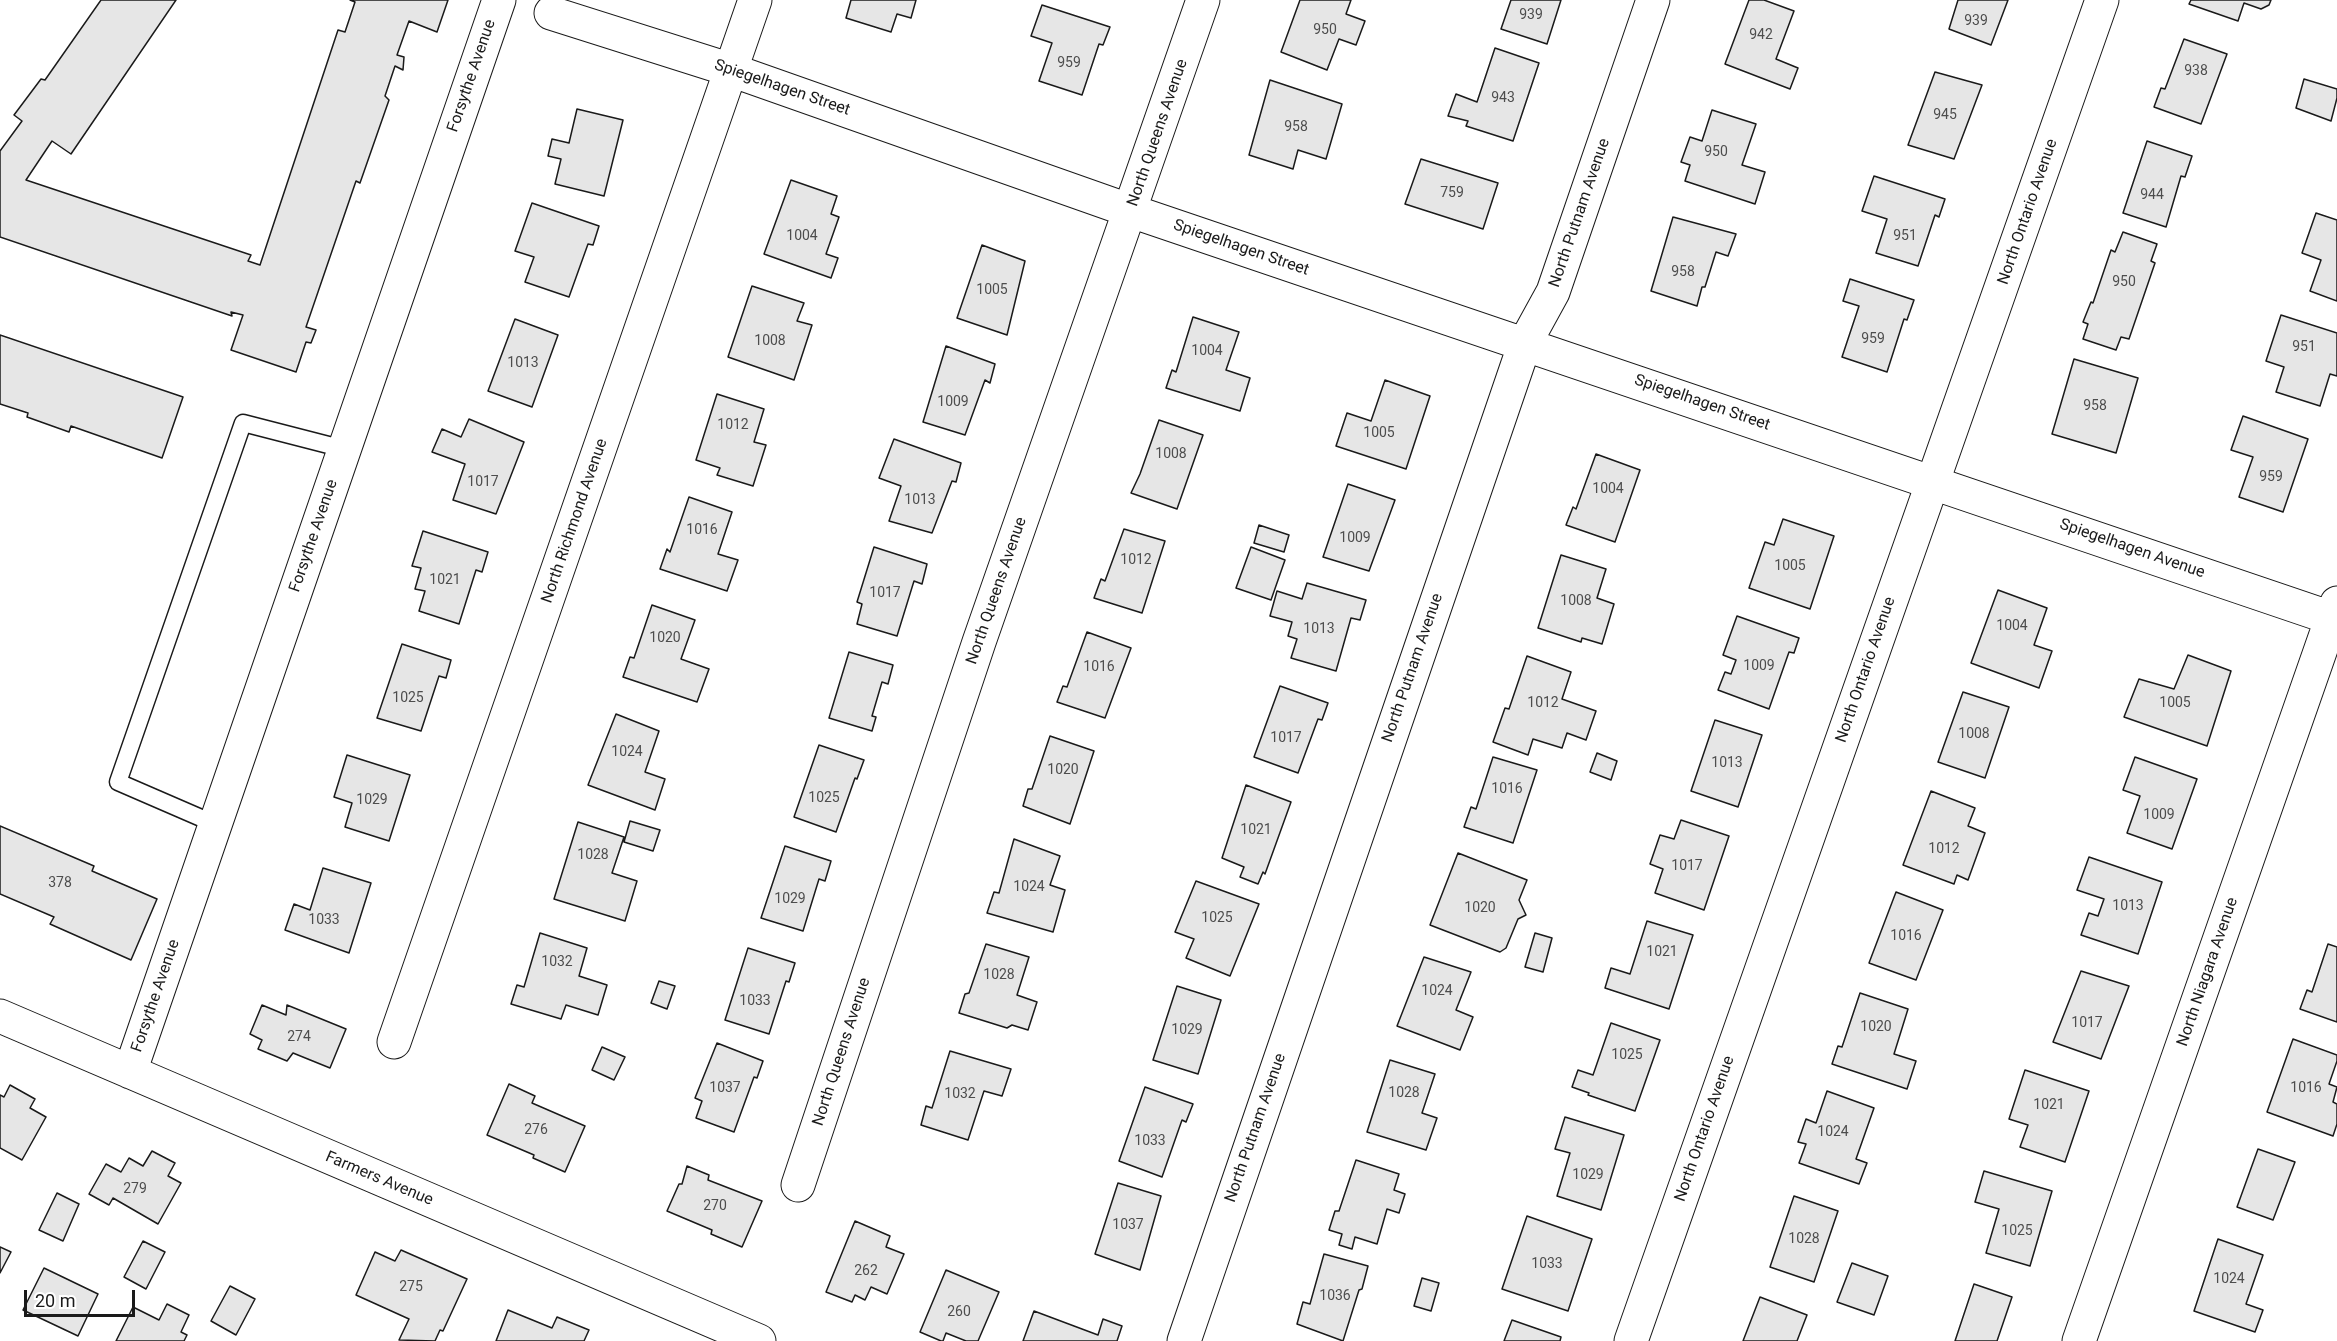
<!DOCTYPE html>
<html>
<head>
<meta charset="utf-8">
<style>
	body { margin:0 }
	#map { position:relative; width:2337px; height:1341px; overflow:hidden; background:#fff; font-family:Roboto,sans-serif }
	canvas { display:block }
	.scale { position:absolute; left:24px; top:1290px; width:111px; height:27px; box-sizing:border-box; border:3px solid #1a1a1a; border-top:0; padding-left:8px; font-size:18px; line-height:21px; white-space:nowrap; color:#1a1a1a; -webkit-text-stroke:4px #fff; paint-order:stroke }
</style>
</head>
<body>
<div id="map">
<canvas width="2337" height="1341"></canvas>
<div class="scale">20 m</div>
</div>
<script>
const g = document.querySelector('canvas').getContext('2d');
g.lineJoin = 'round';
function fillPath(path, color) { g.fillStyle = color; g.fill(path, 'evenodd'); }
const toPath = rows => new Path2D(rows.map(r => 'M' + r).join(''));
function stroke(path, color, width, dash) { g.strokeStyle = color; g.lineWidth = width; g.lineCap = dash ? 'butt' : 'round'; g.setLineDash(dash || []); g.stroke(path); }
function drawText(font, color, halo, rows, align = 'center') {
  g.font = font + ' Roboto,sans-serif'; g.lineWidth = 4.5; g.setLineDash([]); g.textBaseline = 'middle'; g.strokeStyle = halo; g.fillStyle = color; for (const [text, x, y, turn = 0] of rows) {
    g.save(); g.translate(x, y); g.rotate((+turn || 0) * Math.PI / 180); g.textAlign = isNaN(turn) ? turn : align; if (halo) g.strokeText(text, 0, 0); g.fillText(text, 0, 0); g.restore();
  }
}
const building = toPath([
	[101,0,176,0,71,154,52,141,26,180,251,255,248,261,260,265,338,30,345,32,355,2,350,0,448,0,437,32,409,21,397,55,404,57,403,70,395,66,385,96,389,100,360,183,356,181,306,327,316,330,311,343,306,342,296,372,231,350,243,315,231,312,232,316,0,237,0,151,22,121,14,115,41,79,45,80,101,0],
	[851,0,916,0,911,18,897,14,891,32,846,18,851,0],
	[1300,0,1351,0,1346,14,1365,21,1356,45,1339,39,1327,70,1281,52,1300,0],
	[1511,0,1561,0,1547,44,1501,29,1511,0],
	[1749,0,1764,0,1794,11,1776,59,1798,68,1790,89,1725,64,1749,0],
	[1958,0,2008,0,1991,45,1949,29,1958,0],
	[2191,0,2271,0,2269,5,2261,9,2244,3,2238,21,2189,4,2191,0],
	[1042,5,1110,27,1103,45,1099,44,1082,95,1039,81,1052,43,1031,36,1042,5],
	[2184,39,2227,54,2201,124,2154,107,2161,88,2165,89,2184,39],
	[1495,48,1539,63,1513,141,1466,126,1468,121,1448,116,1456,94,1477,102,1495,48],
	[1935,72,1982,85,1954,159,1908,145,1935,72],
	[2304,79,2337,89,2337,98,2331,121,2296,108,2304,79],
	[1270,80,1342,104,1326,159,1298,150,1293,169,1249,155,1270,80],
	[577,109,623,120,604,196,555,184,561,159,548,156,552,139,569,143,577,109],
	[1712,110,1756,124,1742,165,1765,172,1755,204,1685,181,1690,165,1681,162,1690,137,1702,141,1712,110],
	[2147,141,2192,156,2185,177,2181,176,2166,227,2123,213,2147,141],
	[1421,159,1498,183,1483,229,1405,204,1421,159],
	[1874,176,1945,199,1939,217,1935,215,1918,266,1876,253,1887,219,1862,211,1874,176],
	[791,180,837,196,831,214,839,217,826,254,838,258,831,278,764,254,791,180],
	[532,203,599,226,593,245,588,244,569,297,525,282,534,257,515,251,532,203],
	[2316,213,2337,220,2337,301,2310,291,2321,260,2302,253,2316,213],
	[1673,217,1736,234,1728,256,1716,252,1705,287,1702,287,1697,306,1651,291,1673,217],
	[2123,232,2157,244,2151,261,2155,263,2129,339,2121,337,2116,350,2083,339,2088,324,2083,322,2091,302,2093,303,2111,250,2115,252,2123,232],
	[982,245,1025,261,1007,335,957,318,982,245],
	[1850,279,1914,300,1907,320,1904,319,1887,372,1842,357,1859,306,1843,301,1850,279],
	[752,286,804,303,797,321,812,325,794,380,728,357,752,286],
	[2281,315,2337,333,2337,376,2330,374,2320,406,2276,392,2284,367,2266,361,2281,315],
	[1193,317,1239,332,1226,370,1250,378,1240,411,1166,388,1172,370,1176,372,1193,317],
	[515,319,558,335,532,407,488,391,515,319],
	[0,335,183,397,162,458,71,426,69,432,27,417,28,413,0,404,0,335],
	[946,346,995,364,990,383,985,380,965,435,923,422,946,346],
	[2074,359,2138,378,2116,453,2052,434,2074,359],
	[1385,380,1430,396,1406,469,1336,446,1347,413,1371,421,1385,380],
	[717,394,764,409,754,442,766,445,753,486,717,475,720,468,696,460,717,394],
	[2243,416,2308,439,2283,512,2239,497,2253,457,2231,450,2243,416],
	[469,419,524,442,496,514,453,500,465,464,432,452,442,429,461,437,469,419],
	[1159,420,1203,435,1177,509,1131,493,1140,474,1159,420],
	[894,439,961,463,956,482,952,481,932,533,889,521,901,486,879,478,894,439],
	[1596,454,1640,470,1615,542,1566,525,1573,507,1576,509,1596,454],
	[1348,484,1395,500,1369,571,1323,557,1348,484],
	[689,497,732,512,718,554,738,560,727,591,660,569,667,549,670,552,689,497],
	[1783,519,1834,536,1810,609,1749,588,1765,542,1774,545,1783,519],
	[1259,525,1289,535,1284,552,1254,543,1259,525],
	[1124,529,1165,541,1142,613,1094,598,1101,579,1105,581,1124,529],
	[423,531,488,552,482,572,476,570,459,624,419,611,425,591,415,589,421,568,412,566,423,531],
	[874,547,927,564,922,584,914,581,897,636,857,624,862,604,857,602,874,547],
	[1251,547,1285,560,1271,600,1236,588,1251,547],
	[1561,555,1606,569,1597,598,1614,604,1602,644,1582,638,1581,642,1538,628,1561,555],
	[1307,583,1366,600,1360,620,1351,618,1336,671,1291,658,1297,639,1288,636,1292,622,1270,616,1277,591,1302,599,1307,583],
	[1998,590,2047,608,2034,645,2052,651,2039,688,1971,663,1998,590],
	[652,605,695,620,681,659,709,669,697,702,623,677,630,657,634,658,652,605],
	[1737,616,1799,638,1794,653,1789,652,1769,709,1718,690,1725,672,1731,674,1736,660,1723,655,1737,616],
	[1087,632,1131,648,1105,718,1057,702,1063,686,1067,687,1087,632],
	[402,644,451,660,446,678,439,676,421,731,377,718,402,644],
	[849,652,893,665,888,684,882,682,872,716,876,717,872,731,829,718,849,652],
	[2188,655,2231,671,2207,746,2124,717,2139,679,2174,689,2188,655],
	[1527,656,1571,672,1562,699,1596,711,1586,740,1567,733,1562,748,1533,739,1528,755,1493,742,1505,708,1509,709,1527,656],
	[1280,686,1328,703,1322,720,1318,719,1298,773,1254,757,1280,686],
	[1963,692,2009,707,1985,778,1938,762,1963,692],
	[616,714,659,731,645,772,665,779,655,810,588,785,616,714],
	[1715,720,1762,735,1738,807,1691,791,1715,720],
	[1050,736,1094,751,1070,824,1023,806,1028,789,1032,789,1050,736],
	[819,745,864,760,857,779,855,778,836,832,794,817,819,745],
	[1597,753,1617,761,1611,780,1590,772,1597,753],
	[347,755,410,775,389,841,345,827,352,803,334,797,347,755],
	[1493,757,1537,770,1513,843,1464,827,1471,807,1476,809,1493,757],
	[2135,757,2197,779,2172,849,2127,833,2140,796,2123,790,2135,757],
	[1246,785,1291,802,1265,874,1263,872,1258,884,1240,877,1244,867,1222,858,1246,785],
	[1931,791,1975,808,1968,826,1985,833,1968,880,1957,875,1954,884,1903,865,1931,791],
	[1681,820,1729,836,1704,910,1655,893,1663,869,1650,864,1660,835,1674,839,1681,820],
	[630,821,660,830,653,851,624,842,630,821],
	[578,822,624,837,612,873,637,881,625,921,554,899,578,822],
	[0,826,94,866,92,871,157,899,131,960,50,924,54,917,0,894,0,826],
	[1014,839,1060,856,1050,885,1065,890,1053,932,987,913,994,892,999,893,1014,839],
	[785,846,831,861,825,881,819,879,803,931,761,918,785,846],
	[1458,853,1527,880,1519,900,1526,915,1518,919,1506,948,1500,952,1430,925,1458,853],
	[2089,857,2162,882,2138,954,2081,935,2089,913,2098,916,2104,899,2077,890,2089,857],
	[323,868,371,883,349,953,285,930,294,904,310,910,323,868],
	[1196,881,1259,904,1230,976,1186,958,1194,939,1175,932,1196,881],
	[1896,892,1943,910,1916,980,1869,963,1896,892],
	[1647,921,1693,935,1669,1009,1605,988,1611,968,1630,974,1647,921],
	[540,933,587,948,579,976,607,985,598,1015,566,1005,561,1019,511,1004,517,985,524,987,540,933],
	[1535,933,1552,938,1543,972,1525,967,1535,933],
	[986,944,1029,957,1017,995,1037,1002,1028,1030,1012,1025,1007,1028,959,1013,965,994,969,993,986,944],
	[2328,944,2337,947,2337,1022,2300,1009,2307,990,2312,992,2328,944],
	[748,948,795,963,789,982,786,981,769,1034,725,1020,748,948],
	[1424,957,1471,972,1456,1010,1473,1017,1460,1050,1397,1026,1424,957],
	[2081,971,2129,986,2101,1059,2053,1042,2081,971],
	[659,981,675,986,667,1009,651,1003,659,981],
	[1177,986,1221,1000,1198,1074,1153,1060,1177,986],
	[1860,993,1908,1009,1894,1054,1916,1061,1907,1089,1832,1064,1838,1046,1842,1047,1860,993],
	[262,1005,286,1015,287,1005,346,1029,330,1068,293,1053,287,1061,258,1049,262,1040,250,1034,262,1005],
	[1611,1023,1660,1040,1635,1111,1588,1095,1589,1093,1572,1087,1578,1070,1593,1075,1611,1023],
	[2293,1039,2337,1055,2337,1061,2329,1084,2337,1087,2333,1102,2337,1104,2337,1124,2333,1136,2267,1112,2293,1039],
	[717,1043,763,1061,757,1078,754,1077,734,1132,696,1118,702,1101,695,1098,717,1043],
	[602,1047,625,1057,614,1080,592,1070,602,1047],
	[950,1051,1011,1069,1002,1096,984,1091,968,1140,921,1125,926,1106,932,1108,950,1051],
	[1390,1060,1435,1074,1422,1113,1437,1118,1426,1150,1367,1132,1390,1060],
	[2025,1070,2089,1091,2065,1162,2020,1147,2028,1125,2009,1119,2025,1070],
	[509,1084,535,1096,532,1103,585,1126,565,1172,533,1158,534,1155,487,1135,509,1084],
	[10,1085,35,1099,30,1108,46,1117,22,1160,0,1148,0,1095,4,1097,10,1085],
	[1145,1087,1193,1104,1186,1122,1182,1120,1162,1177,1119,1161,1145,1087],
	[1827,1091,1874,1108,1856,1159,1867,1163,1859,1184,1799,1163,1806,1144,1798,1142,1806,1119,1816,1123,1827,1091],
	[1565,1117,1624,1135,1601,1210,1557,1196,1570,1153,1555,1149,1565,1117],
	[2258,1149,2295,1162,2273,1220,2237,1207,2258,1149],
	[152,1151,175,1163,168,1176,181,1183,158,1224,113,1198,109,1205,89,1194,106,1164,121,1172,129,1158,143,1166,152,1151],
	[1356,1160,1399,1174,1394,1190,1405,1194,1399,1213,1387,1209,1377,1244,1355,1237,1352,1249,1339,1245,1342,1234,1329,1230,1335,1211,1339,1211,1356,1160],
	[687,1166,709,1175,708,1180,762,1201,742,1247,711,1234,712,1230,667,1211,679,1184,682,1184,687,1166],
	[1984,1171,2052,1191,2030,1266,1986,1253,1999,1209,1975,1202,1984,1171],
	[1118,1183,1161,1196,1140,1270,1095,1254,1118,1183],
	[57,1193,79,1204,63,1241,39,1230,57,1193],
	[1794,1196,1838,1211,1814,1282,1770,1267,1794,1196],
	[1527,1216,1592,1239,1568,1311,1502,1289,1527,1216],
	[855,1221,890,1236,886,1247,904,1254,887,1294,871,1287,865,1300,855,1295,852,1302,826,1292,855,1221],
	[2218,1239,2263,1255,2246,1304,2263,1310,2255,1332,2194,1311,2218,1239],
	[143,1241,165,1252,146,1289,124,1277,143,1241],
	[0,1247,11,1252,0,1273,0,1247],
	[401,1250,467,1279,443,1331,440,1330,435,1341,399,1340,409,1319,356,1295,375,1252,395,1261,401,1250],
	[1324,1254,1368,1266,1362,1289,1359,1290,1343,1341,1297,1324,1303,1302,1310,1304,1324,1254],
	[1852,1263,1888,1276,1874,1315,1837,1302,1852,1263],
	[44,1268,98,1294,78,1336,23,1310,44,1268],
	[946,1270,999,1292,978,1341,966,1341,946,1333,943,1341,941,1341,920,1332,946,1270],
	[1422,1278,1439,1283,1431,1311,1414,1306,1422,1278],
	[1974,1284,2012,1297,1997,1341,1955,1341,1974,1284],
	[230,1286,255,1299,236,1335,211,1321,230,1286],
	[1760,1297,1807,1315,1797,1341,1743,1341,1760,1297],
	[167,1304,189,1315,181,1332,187,1335,184,1341,116,1341,133,1307,159,1320,167,1304],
	[508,1310,552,1328,557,1317,589,1330,584,1341,496,1341,508,1310],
	[1034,1311,1098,1335,1103,1319,1122,1326,1117,1341,1023,1341,1034,1311],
	[1512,1320,1561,1337,1560,1341,1504,1341,1512,1320]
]);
const lane = toPath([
	[215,824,118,782,243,423,344,449]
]);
const street = toPath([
	[551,13,731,70,1131,211,2337,620],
	[0,1016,759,1341],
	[394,1042,755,0],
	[130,1072,499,0],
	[798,1185,979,642,1203,0],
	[1184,1341,1525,343,1553,292,1653,0],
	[1631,1341,2102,0],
	[2079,1341,2337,603]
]);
const numberNames = [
	["939",1531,15],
	["939",1976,21],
	["950",1325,30],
	["942",1761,35],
	["959",1069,63],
	["938",2196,71],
	["943",1503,98],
	["945",1945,115],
	["958",1296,127],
	["950",1716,152],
	["759",1452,193],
	["944",2152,195],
	["1004",802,236],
	["951",1905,236],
	["958",1683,272],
	["950",2124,282],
	["1005",992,290],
	["959",1873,339],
	["1008",770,341],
	["951",2304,347],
	["1004",1207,351],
	["1013",523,363],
	["1009",953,402],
	["958",2095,406],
	["1012",733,425],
	["1005",1379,433],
	["1008",1171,454],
	["959",2271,477],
	["1017",483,482],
	["1004",1608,489],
	["1013",920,500],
	["1016",702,530],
	["1009",1355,538],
	["1012",1136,560],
	["1005",1790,566],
	["1021",445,580],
	["1017",885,593],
	["1008",1576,601],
	["1004",2012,626],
	["1013",1319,629],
	["1020",665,638],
	["1009",1759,666],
	["1016",1099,667],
	["1025",408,698],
	["1012",1543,703],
	["1005",2175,703],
	["1008",1974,734],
	["1017",1286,738],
	["1024",627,752],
	["1013",1727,763],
	["1020",1063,770],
	["1016",1507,789],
	["1025",824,798],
	["1029",372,800],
	["1009",2159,815],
	["1021",1256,830],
	["1012",1944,849],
	["1028",593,855],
	["1017",1687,866],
	["378",60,883],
	["1024",1029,887],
	["1029",790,899],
	["1013",2128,906],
	["1020",1480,908],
	["1025",1217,918],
	["1033",324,920],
	["1016",1906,936],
	["1021",1662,952],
	["1032",557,962],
	["1028",999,975],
	["1024",1437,991],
	["1033",755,1001],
	["1017",2087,1023],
	["1020",1876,1027],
	["1029",1187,1030],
	["274",299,1037],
	["1025",1627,1055],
	["1037",725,1088],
	["1016",2306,1088],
	["1028",1404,1093],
	["1032",960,1094],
	["1021",2049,1105],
	["276",536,1130],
	["1024",1833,1132],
	["1033",1150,1141],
	["1029",1588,1175],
	["279",135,1189],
	["270",715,1206],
	["1037",1128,1225],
	["1025",2017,1231],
	["1028",1804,1239],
	["1033",1547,1264],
	["262",866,1271],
	["1024",2229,1279],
	["275",411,1287],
	["1036",1335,1296],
	["260",959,1312]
];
const streetNames = [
	["Forsythe Avenue",472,76,-71],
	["Spiegelhagen Street",782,88,19],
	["North Queens Avenue",1158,133,-71],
	["North Ontario Avenue",2028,212,-71],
	["North Putnam Avenue",1580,213,-71],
	["Spiegelhagen Street",1241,248,19],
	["Spiegelhagen Street",1702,403,19],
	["North Richmond Avenue",575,521,-71],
	["Forsythe Avenue",314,536,-71],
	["Spiegelhagen Avenue",2132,549,19],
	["North Queens Avenue",997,591,-71],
	["North Putnam Avenue",1413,668,-71],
	["North Ontario Avenue",1866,670,-71],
	["North Niagara Avenue",2208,972,-71],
	["Forsythe Avenue",156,996,-71],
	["North Queens Avenue",842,1052,-72],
	["North Putnam Avenue",1256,1128,-71],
	["North Ontario Avenue",1705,1129,-71],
	["Farmers Avenue",379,1179,23]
];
fillPath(building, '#e6e6e6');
stroke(building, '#1a1a1a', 1.5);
stroke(lane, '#1a1a1a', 19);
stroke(street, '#1a1a1a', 35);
stroke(lane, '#fff', 16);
stroke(street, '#fff', 33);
drawText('14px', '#4d4d4d', null, numberNames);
drawText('16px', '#1a1a1a', '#fff', streetNames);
</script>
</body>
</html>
